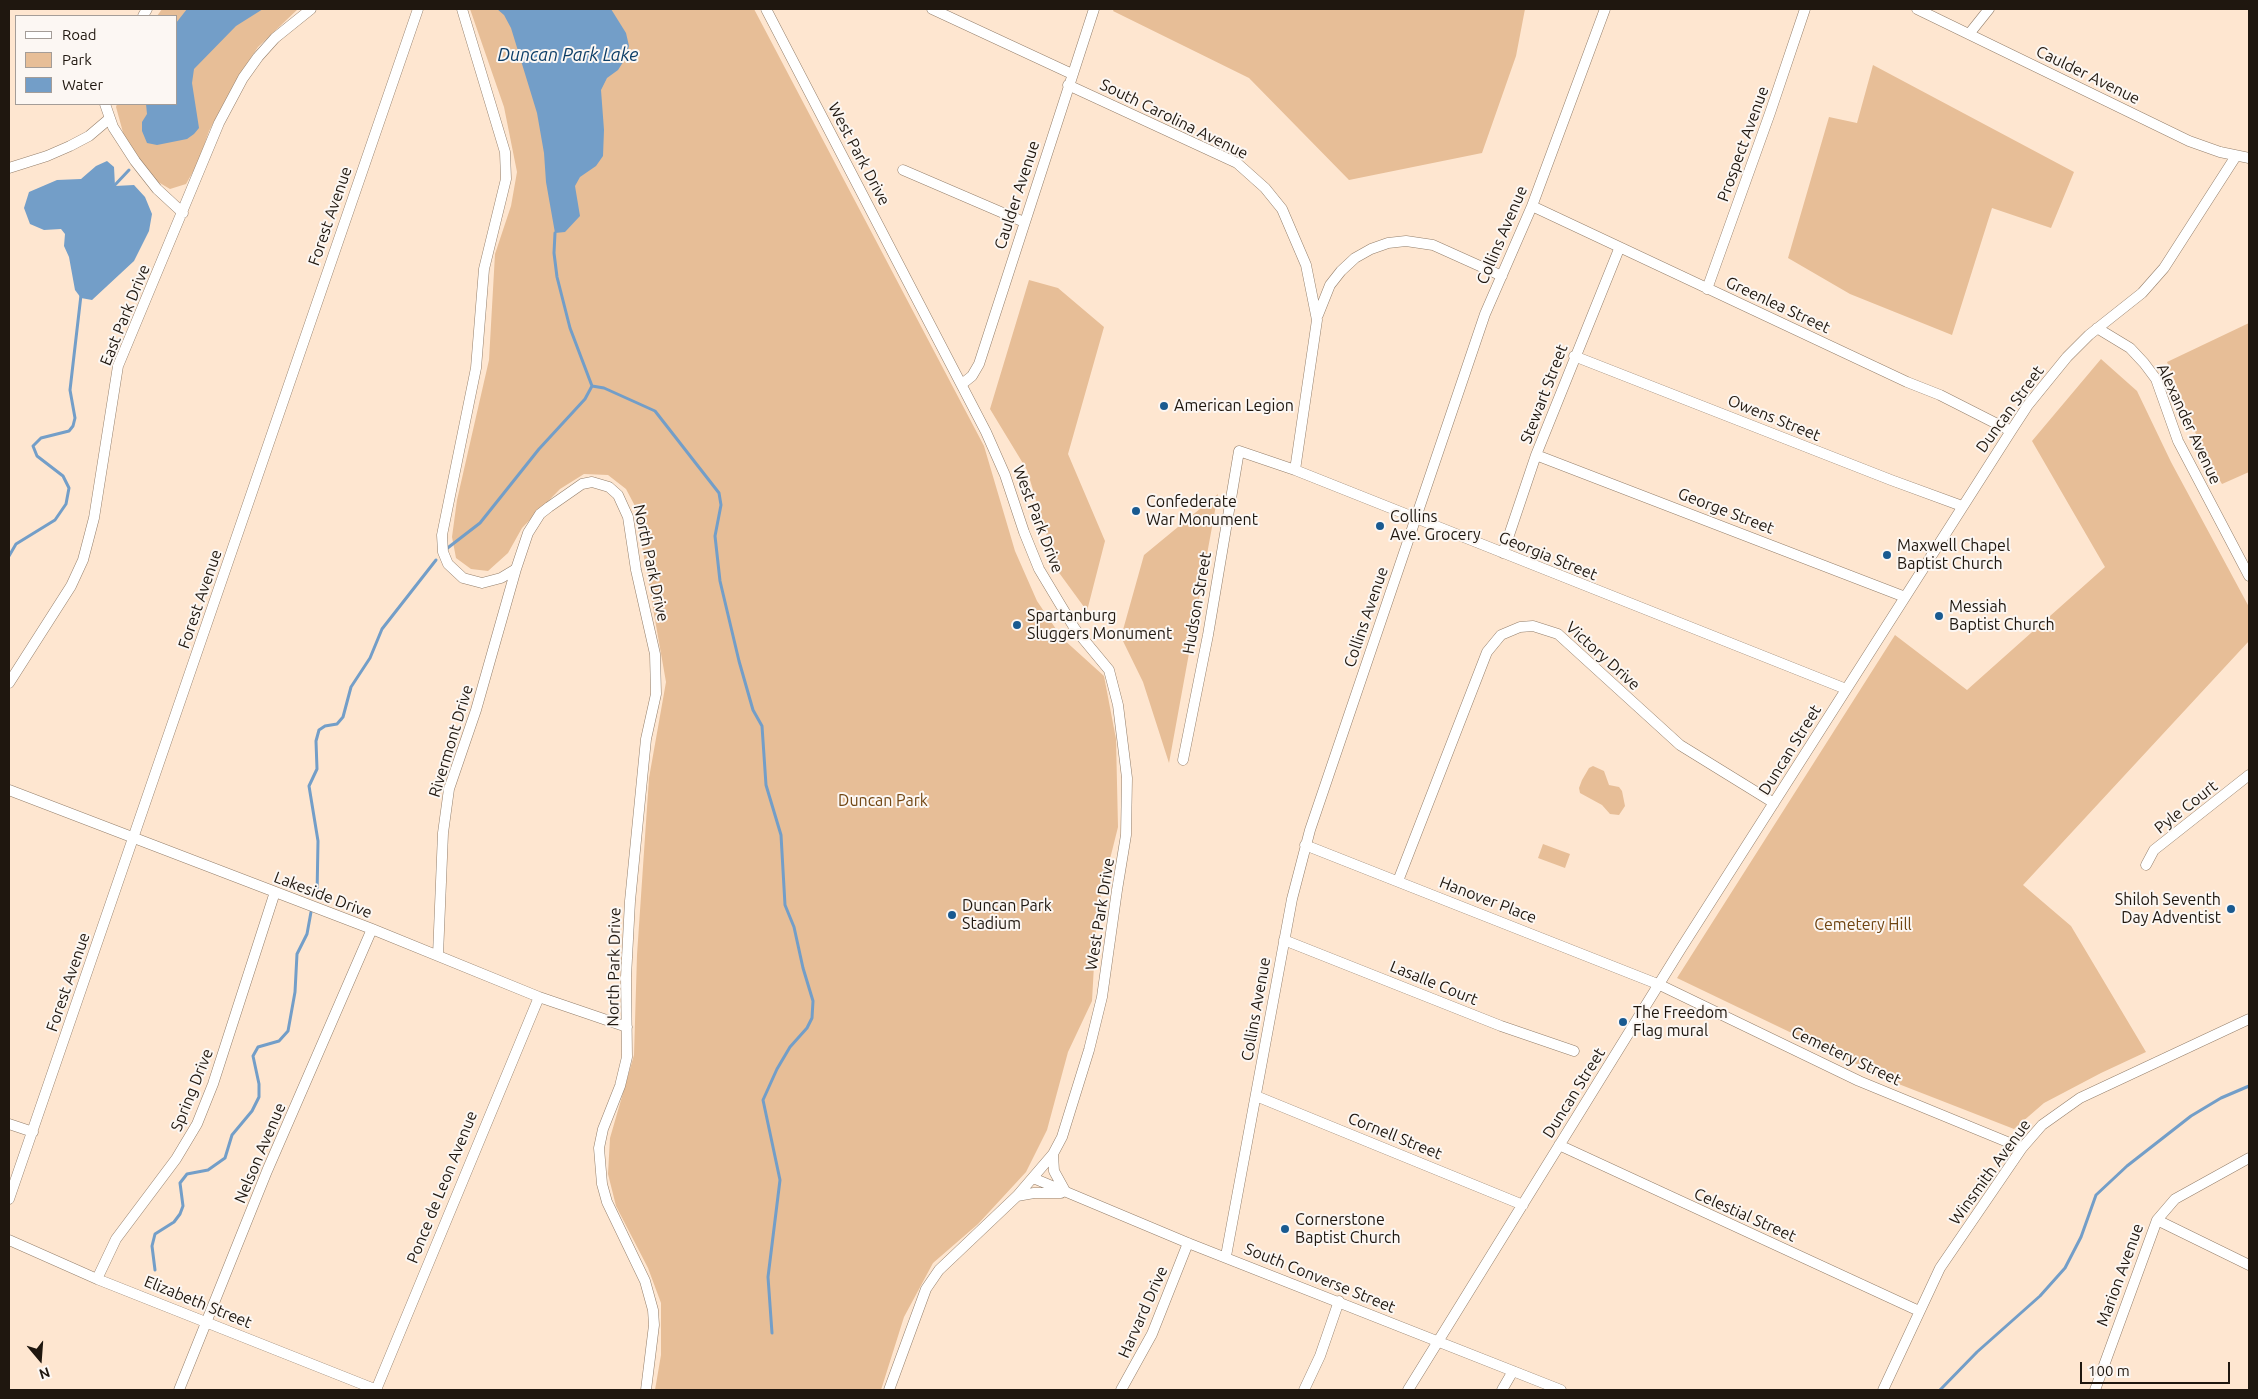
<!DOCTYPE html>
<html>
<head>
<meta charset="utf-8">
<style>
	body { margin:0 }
	#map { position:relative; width:2258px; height:1399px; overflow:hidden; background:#fee6d0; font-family:Ubuntu,sans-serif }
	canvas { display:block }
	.frame { position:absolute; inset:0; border:10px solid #1f170f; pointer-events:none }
	.legend { position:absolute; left:15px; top:15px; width:162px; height:90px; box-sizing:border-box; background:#fcf7f3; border:1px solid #a49d98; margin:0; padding:6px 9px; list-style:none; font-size:15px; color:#1f170f }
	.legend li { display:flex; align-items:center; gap:10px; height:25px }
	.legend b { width:25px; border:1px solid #a49d98 }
	.north { position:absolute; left:15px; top:1334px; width:50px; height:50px; -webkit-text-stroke:4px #fcf7f3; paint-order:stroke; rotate:162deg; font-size:14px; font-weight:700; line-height:20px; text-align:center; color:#1f170f }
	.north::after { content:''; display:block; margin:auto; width:18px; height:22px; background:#1f170f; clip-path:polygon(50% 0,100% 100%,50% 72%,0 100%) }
	.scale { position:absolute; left:2080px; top:1362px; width:150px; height:22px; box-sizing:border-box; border:2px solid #1f170f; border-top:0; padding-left:6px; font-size:15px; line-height:18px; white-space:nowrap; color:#1f170f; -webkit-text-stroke:4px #fcf7f3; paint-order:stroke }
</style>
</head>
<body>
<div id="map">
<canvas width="2258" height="1399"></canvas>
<div class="frame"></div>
<ul class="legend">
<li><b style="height:6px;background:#fff"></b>Road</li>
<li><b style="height:14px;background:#e7be97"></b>Park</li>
<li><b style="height:14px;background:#739ec8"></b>Water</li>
</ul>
<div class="north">N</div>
<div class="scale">100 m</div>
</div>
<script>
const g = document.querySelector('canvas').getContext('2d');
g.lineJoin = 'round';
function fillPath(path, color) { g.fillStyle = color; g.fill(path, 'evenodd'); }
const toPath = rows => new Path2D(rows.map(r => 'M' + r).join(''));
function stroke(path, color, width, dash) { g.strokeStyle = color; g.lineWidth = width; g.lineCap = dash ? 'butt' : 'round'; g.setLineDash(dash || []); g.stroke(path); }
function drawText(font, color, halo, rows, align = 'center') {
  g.font = font + ' Ubuntu,sans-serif'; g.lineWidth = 4; g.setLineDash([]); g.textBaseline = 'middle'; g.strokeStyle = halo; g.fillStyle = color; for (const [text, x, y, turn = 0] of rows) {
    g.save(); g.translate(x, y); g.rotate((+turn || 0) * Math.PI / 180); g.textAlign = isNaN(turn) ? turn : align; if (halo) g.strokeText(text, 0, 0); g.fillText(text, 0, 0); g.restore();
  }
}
const green = toPath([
	[162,9,298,9,258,47,238,77,209,131,198,163,186,184,170,189,153,179,124,136,116,107,117,104,176,104,176,16,157,16],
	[470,9,754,9,984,446,1015,551,1037,601,1062,638,1104,676,1116,739,1118,827,1097,911,1092,1001,1068,1052,1047,1130,1026,1172,978,1224,933,1263,904,1317,881,1390,655,1390,661,1355,661,1303,648,1268,616,1206,608,1174,610,1138,634,1055,637,955,649,778,666,682,635,506,626,489,608,475,584,474,560,489,522,528,508,553,488,571,471,569,456,558,452,537,457,500,489,360,495,254,511,206,517,172,504,107],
	[1114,9,1525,9,1516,56,1482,153,1349,180,1249,78,1113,11],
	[1873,65,2074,172,2051,228,1992,208,1952,335,1850,294,1788,258,1829,117,1857,123],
	[1029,280,1058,288,1104,327,1068,454,1105,541,1087,611,1057,570,1027,470,990,409],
	[2249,323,2249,472,2222,484,2204,454,2167,362],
	[2101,359,2137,391,2171,462,2249,607,2249,641,2023,885,2071,926,2146,1052,2101,1073,2044,1103,2014,1129,1896,1083,1677,978,1895,635,1967,690,2105,567,2032,441],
	[1218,494,1169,763,1143,682,1121,637,1144,555],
	[1593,766,1604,771,1609,785,1619,787,1622,791,1625,806,1619,815,1610,814,1602,805,1580,793,1579,788,1582,780,1589,768],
	[1543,844,1570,854,1565,868,1538,858]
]);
const water = toPath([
	[187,9,263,9,236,26,194,69,192,83,199,128,194,134,187,139,157,145,147,143,142,131,142,122,147,114,146,104,176,104,176,23],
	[497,9,611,9,626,33,629,46,625,59,618,70,607,78,601,90,604,130,603,156,596,166,580,177,575,186,580,216,565,232,555,233,546,182,544,153,537,113,511,28,504,15],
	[107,161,114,167,115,186,134,185,145,197,152,214,149,231,134,261,92,300,81,298,75,290,69,257,64,246,65,234,61,229,44,230,30,224,24,208,29,192,57,180,81,179,96,166]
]);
const stream = toPath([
	[113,187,129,170],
	[592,386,604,388,655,411,719,493,721,505,715,536,720,581,739,661,753,710,762,726,766,785,781,835,785,905,794,927,803,968,813,1001,812,1018,807,1028,790,1047,777,1069,763,1100,780,1180,768,1277,772,1333],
	[445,550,480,523,539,449,585,399,592,386,570,328,557,277,554,253,555,233],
	[9,556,16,544,55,520,66,504,69,488,63,476,37,456,33,446,41,438,69,431,73,426,75,418,70,390,81,295],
	[317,896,318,841,309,786,317,769,316,741,319,730,325,726,337,724,343,717,351,687,370,658,382,629,436,560],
	[155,1270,152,1246,155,1234,174,1222,180,1214,183,1206,180,1183,187,1174,208,1170,225,1158,232,1135,252,1111,259,1097,259,1084,253,1056,258,1047,279,1041,288,1031,295,992,297,954,307,934,311,912],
	[1940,1390,1977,1352,2040,1296,2065,1268,2081,1237,2096,1195,2127,1166,2191,1116,2221,1098,2249,1086]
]);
const minor = toPath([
	[462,9,505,152,506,179,484,269,476,368,442,535,443,552,448,564,463,578,482,583,501,578,516,569,528,533,540,514,549,507,582,484,592,482,609,487,618,495,628,517,636,570,655,654,656,694,646,739,630,901,626,977,627,1057,620,1086,603,1129,599,1148,602,1184,607,1202,645,1281,653,1310,654,1325,646,1390],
	[766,9,986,432,1005,475,1024,532,1039,569,1075,629,1109,670,1118,705,1127,778,1126,835,1117,890,1102,997,1089,1050,1062,1137,1053,1154,1017,1196,939,1270,926,1289,889,1390],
	[932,9,1072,74],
	[1917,9,2189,141,2220,152,2249,158],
	[143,16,147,9],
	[1969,34,1989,9],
	[1068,85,1237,163,1265,188,1282,209,1306,265,1317,320,1295,470],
	[105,104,113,127,135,161,157,189,183,213],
	[9,168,47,156,70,146,89,136,109,119],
	[903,170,1024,222],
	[1532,206,1907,382,1940,395,2011,431],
	[1707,289,1770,113,1805,9],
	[1318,315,1330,285,1341,271,1355,258,1371,249,1388,243,1406,241,1433,245,1502,276],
	[2097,328,2130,348,2144,363,2156,379,2178,441,2249,576],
	[1574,356,1891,480,1962,506],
	[962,384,972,376,979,364,1094,9],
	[1536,455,1905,597],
	[1503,553,1536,455,1619,249],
	[9,683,71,586,83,560,94,518,118,366,219,123,243,78,258,57,275,38,311,9],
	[1183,760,1208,635,1239,451,1295,470,1846,689],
	[9,790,372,929,539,997,627,1027],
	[1305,845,1660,985,1859,1081,2022,1148],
	[2146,865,2154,850,2249,775],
	[1398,881,1487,652,1501,635,1520,627,1533,626,1558,634,1680,745,1774,803],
	[1284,940,1501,1026,1574,1051],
	[438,955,443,833,449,789,476,710,516,569],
	[1256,1096,1523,1205],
	[9,1124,33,1132],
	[1559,1145,1919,1311],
	[1053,1154,1054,1171,1065,1191],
	[1033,1178,1188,1243,1561,1390],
	[1017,1196,1034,1193,1061,1193],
	[9,1199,418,9],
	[2157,1220,2249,1265],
	[9,1240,97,1279,377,1390],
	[1226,1256,1292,899,1310,830,1485,314,1532,206,1605,9],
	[97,1279,116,1239,176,1159,197,1124,213,1084,275,892],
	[179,1390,267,1171,372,929],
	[376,1390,539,997],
	[1121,1390,1152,1334,1188,1243],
	[1304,1390,1320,1356,1339,1301],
	[1408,1390,1680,950,2011,431,2028,405,2067,357,2089,335,2142,293,2164,268,2236,156],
	[1502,1390,1513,1371],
	[1883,1390,1940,1268,2022,1148,2042,1125,2080,1098,2249,1019],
	[2095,1390,2157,1220,2175,1199,2249,1158]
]);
const markers = [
	[1164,406,5,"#195a90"],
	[1136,511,5,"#195a90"],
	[1380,526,5,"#195a90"],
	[1887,555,5,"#195a90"],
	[1939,616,5,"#195a90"],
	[1017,625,5,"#195a90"],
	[2231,909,5,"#195a90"],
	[952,915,5,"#195a90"],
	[1623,1022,5,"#195a90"],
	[1285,1229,5,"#195a90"]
];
const streetNames = [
	["Caulder Avenue",2088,75,26],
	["South Carolina Avenue",1174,119,26],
	["Prospect Avenue",1743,144,-70],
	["West Park Drive",859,154,62],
	["Caulder Avenue",1017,195,-72],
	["Forest Avenue",330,216,-71],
	["Collins Avenue",1502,235,-67],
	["Greenlea Street",1778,305,25],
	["East Park Drive",125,315,-68],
	["Stewart Street",1544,394,-69],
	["Duncan Street",2010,409,-54],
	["Owens Street",1774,418,22],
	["Alexander Avenue",2189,424,65],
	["George Street",1726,511,21],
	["West Park Drive",1038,519,69],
	["Georgia Street",1548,556,22],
	["North Park Drive",651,563,78],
	["Forest Avenue",200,599,-71],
	["Hudson Street",1197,603,-80],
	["Collins Avenue",1366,617,-71],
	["Victory Drive",1603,656,42],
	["Rivermont Drive",451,741,-73],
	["Duncan Street",1790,750,-58],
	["Pyle Court",2186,807,-38],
	["Lakeside Drive",323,895,21],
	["Hanover Place",1488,900,21],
	["West Park Drive",1100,914,-81],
	["North Park Drive",614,967,-89],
	["Forest Avenue",68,982,-71],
	["Lasalle Court",1434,983,22],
	["Collins Avenue",1256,1009,-80],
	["Cemetery Street",1846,1056,25],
	["Spring Drive",192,1090,-68],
	["Duncan Street",1574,1093,-58],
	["Cornell Street",1395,1136,22],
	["Nelson Avenue",260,1153,-67],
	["Winsmith Avenue",1990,1172,-54],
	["Ponce de Leon Avenue",442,1187,-68],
	["Celestial Street",1745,1215,24],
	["Marion Avenue",2120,1275,-70],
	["South Converse Street",1320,1278,22],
	["Elizabeth Street",198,1302,22],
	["Harvard Drive",1143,1312,-66]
];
const poiNames = [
	["American Legion",1174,406],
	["Confederate",1146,502],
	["War Monument",1146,520],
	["Collins",1390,517],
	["Ave. Grocery",1390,535],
	["Maxwell Chapel",1897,546],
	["Baptist Church",1897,564],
	["Messiah",1949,607],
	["Baptist Church",1949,625],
	["Spartanburg",1027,616],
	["Sluggers Monument",1027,634],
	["Shiloh Seventh",2221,900,"right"],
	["Day Adventist",2221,918,"right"],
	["Duncan Park",962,906],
	["Stadium",962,924],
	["The Freedom",1633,1013],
	["Flag mural",1633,1031],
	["Cornerstone",1295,1220],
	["Baptist Church",1295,1238]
];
const parkNames = [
	["Duncan Park",883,801],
	["Cemetery Hill",1863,925]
];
const waterNames = [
	["Duncan Park Lake",568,55]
];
fillPath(green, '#e7be97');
fillPath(water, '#739ec8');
stroke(stream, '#739ec8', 3);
stroke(minor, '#947f6b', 11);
stroke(minor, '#fff', 10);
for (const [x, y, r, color] of markers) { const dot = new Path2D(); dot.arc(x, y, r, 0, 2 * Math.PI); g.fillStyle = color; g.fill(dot); stroke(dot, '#fcf7f3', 2); }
drawText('16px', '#1f170f', '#fcf7f3', streetNames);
drawText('16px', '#1f170f', '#fcf7f3', poiNames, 'left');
drawText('16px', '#704512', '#fcf7f3', parkNames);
drawText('italic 18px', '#0e3f68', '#fcf7f3', waterNames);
</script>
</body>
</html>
